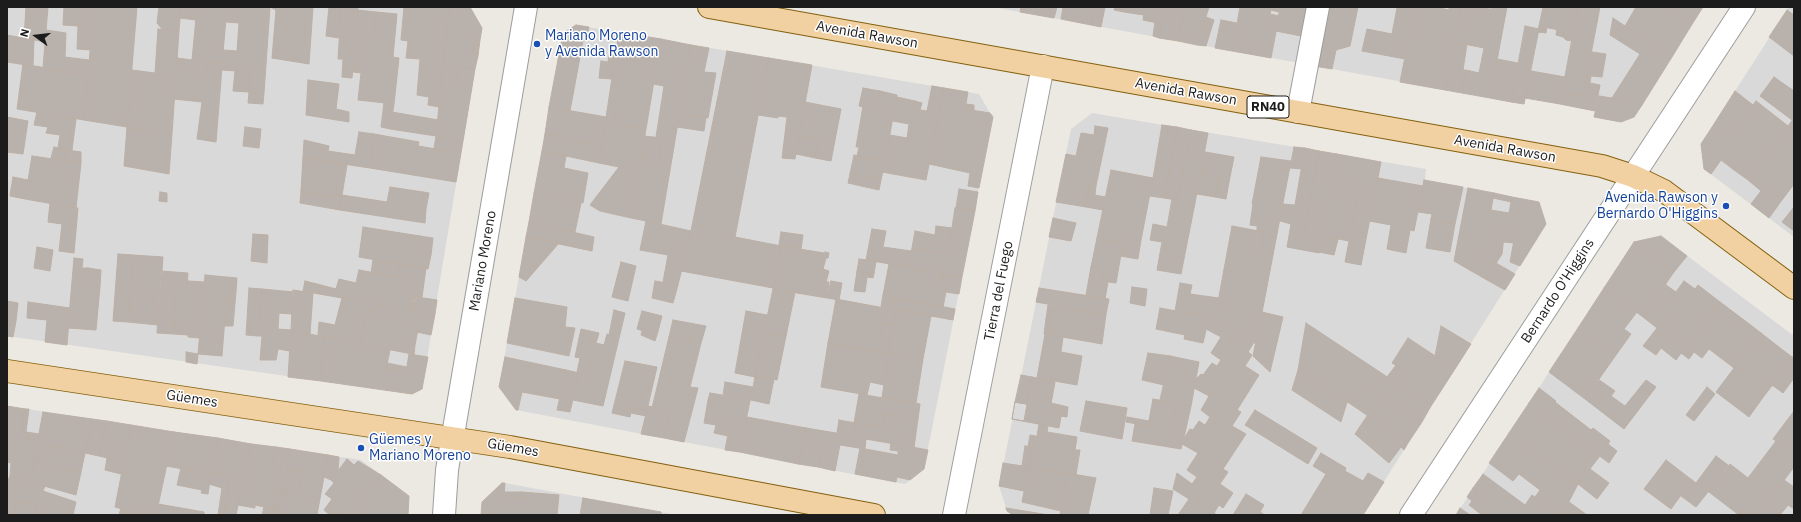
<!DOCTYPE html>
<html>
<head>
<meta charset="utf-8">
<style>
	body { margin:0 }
	#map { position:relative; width:1801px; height:522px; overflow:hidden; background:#ece9e2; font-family:"IBM Plex Sans",sans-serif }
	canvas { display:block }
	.frame { position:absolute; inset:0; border:8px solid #1c1c1c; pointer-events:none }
	.north { position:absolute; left:16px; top:16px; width:40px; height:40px; -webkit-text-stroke:3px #fff; paint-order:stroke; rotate:285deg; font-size:11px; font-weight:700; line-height:16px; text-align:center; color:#1c1c1c }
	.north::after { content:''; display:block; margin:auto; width:14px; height:18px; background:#1c1c1c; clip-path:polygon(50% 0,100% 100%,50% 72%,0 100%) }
</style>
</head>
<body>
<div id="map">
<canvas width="1801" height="522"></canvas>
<div class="frame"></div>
<div class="north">N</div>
</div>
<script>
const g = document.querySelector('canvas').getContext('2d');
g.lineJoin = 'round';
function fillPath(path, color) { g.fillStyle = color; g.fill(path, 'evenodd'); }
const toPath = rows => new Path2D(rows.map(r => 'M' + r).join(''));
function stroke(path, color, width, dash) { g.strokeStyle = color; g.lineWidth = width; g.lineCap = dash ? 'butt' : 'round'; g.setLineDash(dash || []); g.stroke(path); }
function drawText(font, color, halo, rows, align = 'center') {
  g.font = font + ' "IBM Plex Sans",sans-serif'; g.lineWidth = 3; g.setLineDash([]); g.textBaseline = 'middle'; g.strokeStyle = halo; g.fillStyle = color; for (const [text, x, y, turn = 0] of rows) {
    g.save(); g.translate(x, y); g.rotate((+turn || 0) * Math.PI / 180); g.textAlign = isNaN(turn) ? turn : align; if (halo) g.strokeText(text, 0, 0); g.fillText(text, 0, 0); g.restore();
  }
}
const residential = toPath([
	[7,7,470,7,482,28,422,389,412,394,7,336],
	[992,7,1703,7,1634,117,1621,122,1594,117,1595,111,1560,104,1525,98,1524,104],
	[1789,7,1794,7,1794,237,1704,169,1701,144],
	[576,25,979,94,990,113,975,211,924,469,905,484,516,410,499,387,563,33],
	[1092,113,1426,169,1425,180,1539,202,1546,224,1363,515,1013,515,1007,511,999,486,1071,129],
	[1661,236,1794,336,1794,515,1456,515,1634,242],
	[7,406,361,460,409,496,408,515,7,515],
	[502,483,505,483,677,515,481,515,482,502]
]);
const building = toPath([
	[26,7,48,7,45,42,24,38,26,7],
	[64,7,94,7,90,50,77,49,78,26,63,25,64,7],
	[94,7,137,7,127,127,84,120,94,7],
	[159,7,181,7,179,31,162,29,157,23,159,7],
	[181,7,197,7,196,20,180,18,181,7],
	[197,7,227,7,222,64,192,60,197,7],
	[227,7,270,7,264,93,249,92,250,72,222,70,223,50,237,51,239,23,226,22,227,7],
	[270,7,313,7,309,64,272,58,276,10,270,7],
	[329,7,339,7,341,11,339,38,326,36,329,7],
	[339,7,358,7,352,78,342,77,343,59,338,59,341,11,339,7],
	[404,7,449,7,439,107,428,105,429,97,417,95,420,59,406,58,408,41,401,40,404,7],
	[449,7,470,7,482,28,480,40,475,40,473,55,478,56,475,69,459,67,456,84,472,87,463,141,436,136,449,7],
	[1021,7,1057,7,1054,18,1020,12,1021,7],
	[1063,7,1094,7,1091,25,1061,19,1063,7],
	[1094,7,1105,7,1101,27,1091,25,1094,7],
	[1115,7,1125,7,1124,12,1114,10,1115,7],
	[1125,7,1145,7,1144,15,1124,12,1125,7],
	[1145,7,1165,7,1162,24,1143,20,1145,7],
	[1166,7,1185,7,1178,41,1159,38,1166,7],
	[1185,7,1209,7,1197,45,1178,41,1185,7],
	[1240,7,1280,7,1279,12,1271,10,1270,14,1279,16,1271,58,1249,54,1251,40,1235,36,1240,7],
	[1280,7,1311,7,1306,37,1276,31,1280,7],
	[1325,7,1358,7,1350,46,1336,50,1332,69,1314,66,1325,7],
	[1402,7,1415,7,1405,59,1362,51,1367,29,1392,34,1397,8,1402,9,1402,7],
	[1415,7,1435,7,1449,10,1449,7,1461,7,1445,90,1400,82,1415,7],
	[1461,7,1492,9,1493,7,1507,7,1490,98,1462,93,1466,70,1479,73,1484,48,1454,42,1461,7],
	[1543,7,1578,7,1572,41,1566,40,1563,37,1564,31,1539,26,1543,7],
	[1578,7,1600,7,1583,96,1562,92,1578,7],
	[1636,7,1663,7,1691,26,1672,57,1625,26,1636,7],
	[1663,7,1703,7,1691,26,1663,7],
	[358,10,376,12,373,38,356,36,358,10],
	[1787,10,1794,15,1794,56,1769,37,1787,10],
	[376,12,397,14,393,57,399,58,394,104,358,100,361,73,353,72,356,36,373,38,376,12],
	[1206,17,1214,20,1206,46,1197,45,1206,17],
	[1613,18,1672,57,1642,105,1612,98,1640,54,1610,35,1613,18],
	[1221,20,1237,23,1232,51,1215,48,1221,20],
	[1155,22,1162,24,1159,38,1153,36,1155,22],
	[576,25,589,27,586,41,583,41,570,111,549,107,563,33,576,25],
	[1525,26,1539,29,1524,104,1511,102,1525,26],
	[1539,26,1547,27,1546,33,1538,32,1539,26],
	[158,29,179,31,172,134,127,127,132,70,155,73,158,29],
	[1557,29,1564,31,1563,37,1556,35,1557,29],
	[46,30,66,33,65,57,89,60,88,75,43,68,46,30],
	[619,32,661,39,646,129,614,124,615,113,607,111,619,32],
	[7,35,34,40,33,66,7,62,7,35],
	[1235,36,1251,40,1249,54,1232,51,1235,36],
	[661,39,691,45,661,224,631,218,640,162,658,165,662,138,656,137,664,86,653,84,661,39],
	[475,40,480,40,478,56,473,55,475,40],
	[1454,42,1467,44,1463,70,1466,70,1462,93,1445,90,1454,42],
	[691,45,709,48,704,72,716,73,708,118,680,113,691,45],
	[727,51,769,58,735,237,781,246,773,288,681,271,691,231,727,51],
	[1592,52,1606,54,1602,77,1591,76,1590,83,1600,85,1595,111,1560,104,1562,92,1583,96,1592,52],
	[609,54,615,55,614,63,608,62,609,54],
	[177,58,208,62,206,77,221,80,216,142,197,139,202,102,174,99,177,58],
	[769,58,812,65,795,159,782,158,787,117,778,116,778,118,758,115,769,58],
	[1497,59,1518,63,1511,102,1490,98,1497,59],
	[601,61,614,63,612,79,599,78,601,61],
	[208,62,222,64,221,80,206,77,208,62],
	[23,64,88,75,84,120,17,109,23,64],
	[459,67,475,69,472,87,456,84,459,67],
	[235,71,250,72,249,92,233,91,235,71],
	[1531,71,1565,77,1560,104,1525,98,1531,71],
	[1774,77,1794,91,1794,118,1792,120,1760,96,1774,77],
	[308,80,339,84,336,109,349,112,349,122,306,115,308,80],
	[932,86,944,88,926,180,882,172,890,135,907,138,909,124,893,121,897,97,915,101,914,109,927,111,932,86],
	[863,88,880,91,876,109,859,106,863,88],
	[944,88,968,92,965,109,990,113,993,117,979,188,968,186,970,173,929,164,944,88],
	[880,91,897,95,885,161,857,156,859,147,856,147,863,106,876,109,880,91],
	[1735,91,1753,105,1731,137,1714,124,1735,91],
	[249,92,264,93,263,104,248,103,249,92],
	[1599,96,1612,98,1642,105,1634,117,1621,122,1594,117,1599,96],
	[915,101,922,103,920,110,914,109,915,101],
	[1756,101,1788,126,1752,175,1738,165,1734,170,1721,160,1711,174,1704,169,1701,144,1714,124,1731,137,1756,101],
	[805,102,841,109,831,161,815,158,819,140,799,137,805,102],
	[384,103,394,104,390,129,381,127,384,103],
	[966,104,974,105,974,111,965,109,966,104],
	[549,107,606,117,602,145,545,134,549,107],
	[607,111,615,113,614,124,646,129,631,218,600,211,590,205,619,167,599,163,607,111],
	[37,112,76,119,72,150,58,148,60,135,46,133,48,127,34,125,37,112],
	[392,112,438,120,436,136,390,129,392,112],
	[680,113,706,117,704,131,677,127,680,113],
	[7,117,28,121,23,154,7,152,7,117],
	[1794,118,1794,184,1782,200,1764,187,1761,191,1748,180,1794,118],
	[1162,125,1177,127,1164,198,1150,196,1162,125],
	[1095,126,1108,128,1096,186,1089,185,1086,207,1056,202,1066,154,1076,156,1081,133,1094,135,1095,126],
	[127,127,172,134,169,174,124,166,127,127],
	[245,127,261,129,259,148,243,146,245,127],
	[1177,127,1191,130,1177,200,1164,198,1177,127],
	[1191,130,1208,133,1195,203,1177,200,1191,130],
	[359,132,374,134,370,168,303,158,304,140,329,146,328,151,355,155,359,132],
	[374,134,419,142,418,146,461,153,456,182,370,168,374,134],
	[545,134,602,145,599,163,542,151,545,134],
	[436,136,463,141,461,153,434,148,436,136],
	[644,136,662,138,658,165,640,162,644,136],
	[799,137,819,140,815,158,796,154,799,137],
	[54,147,67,150,65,161,51,158,54,147],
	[1294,147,1305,148,1302,169,1290,168,1294,147],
	[1305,148,1319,151,1303,239,1314,240,1315,231,1323,232,1319,253,1287,247,1291,224,1280,221,1283,204,1295,205,1305,148],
	[67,150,81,152,81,163,65,161,67,150],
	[542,151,566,156,564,168,588,173,583,203,534,193,542,151],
	[1319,151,1337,154,1323,232,1315,231,1314,240,1303,239,1319,151],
	[1205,152,1234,157,1229,182,1218,180,1215,197,1197,194,1205,152],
	[1337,154,1381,162,1367,234,1351,231,1360,186,1332,180,1337,154],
	[854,155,885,161,881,180,850,174,854,155],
	[32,156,81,163,76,208,25,199,32,156],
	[1261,157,1291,161,1273,255,1261,252,1264,232,1257,231,1257,226,1250,225,1253,204,1252,204,1261,157],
	[303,158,347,165,342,195,335,194,334,197,301,191,303,158],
	[1738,165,1752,175,1748,180,1734,170,1738,165],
	[1111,170,1153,178,1141,240,1124,236,1123,243,1097,238,1111,170],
	[850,174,881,180,879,190,848,183,850,174],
	[13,177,28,180,25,199,10,196,13,177],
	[1378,178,1423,186,1414,231,1410,230,1406,253,1387,249,1391,225,1369,221,1378,178],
	[1218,180,1229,182,1226,199,1215,197,1218,180],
	[1332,180,1360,186,1349,241,1322,236,1332,180],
	[1424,180,1463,187,1455,224,1431,219,1432,214,1418,212,1424,180],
	[1089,185,1096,186,1095,195,1105,197,1103,210,1086,207,1089,185],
	[390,187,423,192,421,208,426,209,425,223,340,210,342,195,387,202,390,187],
	[1764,187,1782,200,1769,218,1751,204,1764,187],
	[1468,188,1494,193,1491,210,1509,213,1512,197,1539,202,1546,224,1520,266,1510,262,1516,229,1499,225,1498,235,1504,236,1502,254,1483,251,1482,257,1495,265,1487,280,1454,261,1468,188],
	[959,189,978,192,975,211,956,208,959,189],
	[301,191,334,197,335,194,342,195,340,210,300,203,301,191],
	[160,192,167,193,167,202,159,201,160,192],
	[423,192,429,193,426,209,421,208,423,192],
	[534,193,581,203,575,232,529,222,534,193],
	[1494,193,1512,197,1511,202,1493,198,1494,193],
	[1172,199,1195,203,1181,274,1157,270,1162,242,1150,240,1153,224,1167,227,1172,199],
	[50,203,78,208,74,253,59,251,62,224,48,222,50,203],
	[1794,207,1794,231,1782,222,1794,207],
	[955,208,975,211,962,277,908,267,912,248,948,254,955,208],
	[1053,218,1076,223,1071,241,1049,237,1053,218],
	[1431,219,1455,224,1450,252,1426,248,1431,219],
	[646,221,691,231,678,285,663,282,668,255,640,250,646,221],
	[529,222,594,237,592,251,526,237,529,222],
	[1499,225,1516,229,1514,243,1504,242,1504,236,1498,235,1499,225],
	[936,226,952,228,948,254,933,251,936,226],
	[1232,226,1264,232,1261,252,1273,255,1256,344,1215,318,1232,226],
	[363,227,420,236,417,253,431,255,428,269,359,257,363,227],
	[872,229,886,231,883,247,911,251,908,267,866,260,872,229],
	[915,231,935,235,933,251,912,248,915,231],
	[1351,231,1367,234,1361,265,1345,262,1351,231],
	[781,232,803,235,801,249,779,245,781,232],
	[253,234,268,235,267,263,251,261,253,234],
	[420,236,433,238,431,255,417,253,420,236],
	[1124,236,1141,240,1138,259,1120,256,1124,236],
	[1322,236,1338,239,1334,255,1319,252,1322,236],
	[1661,236,1687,256,1674,272,1634,242,1661,236],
	[526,237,559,243,526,281,519,277,526,237],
	[1097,238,1123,243,1116,283,1102,281,1104,269,1091,267,1097,238],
	[1634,242,1674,272,1643,317,1604,288,1634,242],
	[781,246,824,253,819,281,829,282,827,298,773,289,781,246],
	[37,247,53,250,50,271,34,268,37,247],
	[1483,251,1502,254,1495,265,1482,257,1483,251],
	[825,252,829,253,828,258,826,258,823,269,829,271,826,282,819,281,825,252],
	[118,254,133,255,128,322,113,321,118,254],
	[133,255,163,257,158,325,128,322,133,255],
	[74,258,83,259,82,268,88,268,87,285,100,287,96,330,68,328,74,258],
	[859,259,876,261,874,274,857,271,859,259],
	[373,260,400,264,397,277,371,273,373,260],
	[621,262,636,266,628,301,612,297,621,262],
	[1496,263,1515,274,1505,290,1487,280,1496,263],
	[400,264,426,268,422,297,417,297,413,289,403,285,404,278,397,277,400,264],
	[889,264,890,264,884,296,883,295,889,264],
	[890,264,943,274,941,286,947,287,943,307,884,296,890,264],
	[1091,267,1104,269,1102,281,1108,282,1105,299,1086,295,1091,267],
	[88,268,101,270,100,287,87,285,88,268],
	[359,270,404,278,403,290,410,292,414,300,412,310,319,294,321,285,336,289,339,279,356,283,359,270],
	[161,271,188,273,187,288,176,287,173,324,175,324,174,334,157,333,161,271],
	[857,271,874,274,873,278,867,277,865,292,854,291,857,271],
	[943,274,948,275,947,287,941,286,943,274],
	[205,275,237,278,236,292,227,291,222,356,198,354,205,275],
	[948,275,962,277,959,294,946,292,948,275],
	[188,281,204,282,199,338,188,337,188,325,173,324,176,287,187,288,188,281],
	[305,281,321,285,319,294,303,291,305,281],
	[655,281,678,285,673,303,652,298,655,281],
	[831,281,842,283,839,300,827,298,831,281],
	[1684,281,1695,289,1698,285,1720,302,1676,360,1661,348,1678,325,1661,312,1684,281],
	[1180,283,1192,285,1190,294,1219,298,1215,318,1175,311,1180,283],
	[403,285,413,289,416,294,414,310,412,310,413,297,410,292,403,290,403,285],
	[1666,285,1676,292,1661,312,1651,305,1666,285],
	[1132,287,1147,289,1145,306,1130,303,1132,287],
	[249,288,262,289,258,336,246,335,249,288],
	[1039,288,1109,299,1106,314,1036,302,1039,288],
	[1604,288,1637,312,1624,329,1631,334,1616,355,1578,328,1604,288],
	[262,289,294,292,292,314,279,313,278,329,291,330,290,351,278,349,276,360,260,360,262,336,258,336,262,289],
	[773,289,795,292,786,336,764,332,773,289],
	[293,290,313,293,310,334,291,330,293,290],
	[227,291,236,292,233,326,224,326,227,291],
	[883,295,955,309,953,320,881,307,883,295],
	[417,297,437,300,435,314,414,310,417,297],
	[342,298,435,314,431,335,417,332,418,329,400,325,401,317,367,310,361,344,318,335,319,322,335,325,342,298],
	[515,298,567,307,565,327,575,328,569,356,507,343,515,298],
	[836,299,895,310,893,325,882,323,880,336,890,338,888,353,828,343,836,299],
	[7,301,18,303,16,321,7,319,7,301],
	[28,302,70,308,67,345,45,342,47,320,27,318,28,302],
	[1720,302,1748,323,1744,329,1715,308,1720,302],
	[1048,305,1106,314,1102,344,1051,335,1054,320,1046,319,1048,305],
	[1651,305,1678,325,1656,355,1643,346,1657,328,1643,317,1651,305],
	[1160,308,1209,317,1203,343,1184,339,1185,335,1156,329,1160,308],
	[1715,308,1744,329,1748,323,1761,333,1734,368,1709,349,1702,358,1694,352,1689,359,1681,353,1715,308],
	[367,310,401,317,400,325,418,329,415,345,409,344,407,353,361,344,367,310],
	[614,310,625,313,603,406,573,400,579,373,577,372,580,358,575,357,581,329,599,333,596,343,604,345,607,334,609,335,614,310],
	[895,310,931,316,923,359,888,353,890,338,880,336,882,323,893,325,895,310],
	[642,311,662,316,657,335,637,329,642,311],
	[746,311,767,315,755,377,735,373,746,311],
	[1262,312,1283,317,1270,372,1253,356,1262,312],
	[1209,317,1215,318,1254,342,1248,352,1252,355,1245,366,1259,375,1237,410,1241,412,1232,426,1246,434,1223,469,1228,472,1220,484,1233,493,1223,508,1219,505,1214,513,1217,515,1178,515,1189,499,1173,489,1177,473,1192,484,1197,477,1187,470,1198,453,1182,444,1183,440,1190,429,1193,430,1199,421,1205,425,1210,417,1201,410,1209,396,1194,388,1196,379,1201,374,1203,375,1212,363,1217,366,1221,360,1211,353,1221,337,1206,329,1209,317],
	[7,319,16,321,13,337,7,336,7,319],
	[1046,319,1054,320,1051,335,1044,334,1046,319],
	[673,320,706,326,701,343,669,337,673,320],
	[1306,323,1431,406,1422,422,1365,385,1352,405,1298,370,1306,323],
	[175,324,188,325,188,335,174,334,175,324],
	[1441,326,1471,344,1455,369,1435,356,1441,326],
	[1578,328,1616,355,1585,399,1549,372,1578,328],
	[291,330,324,337,321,381,288,377,291,330],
	[642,331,657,335,655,341,641,335,642,331],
	[764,332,786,336,777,380,755,376,764,332],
	[1761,333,1775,344,1771,350,1756,339,1761,333],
	[1045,334,1063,337,1061,352,1082,356,1077,385,1037,378,1045,334],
	[324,337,390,350,386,369,406,372,409,354,428,357,422,389,412,394,321,381,324,337],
	[669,337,701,343,690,387,698,388,684,442,664,438,670,411,652,408,669,337],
	[1408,338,1455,369,1431,406,1399,384,1407,372,1392,363,1408,338],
	[1756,339,1771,350,1775,344,1792,357,1772,382,1774,383,1771,387,1765,382,1758,392,1764,396,1749,417,1716,392,1756,339],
	[828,343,889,353,884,385,870,382,867,395,821,387,828,343],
	[409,344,415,345,414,355,407,353,409,344],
	[186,352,198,354,197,364,186,362,186,352],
	[889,353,923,359,916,403,882,397,889,353],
	[1148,353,1170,356,1164,385,1142,380,1148,353],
	[1170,356,1199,362,1191,406,1160,400,1170,356],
	[505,357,566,370,560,399,522,392,518,410,516,410,499,387,505,357],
	[1792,357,1794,358,1794,378,1783,393,1772,385,1774,383,1772,382,1792,357],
	[625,361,657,367,647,410,632,407,630,417,612,413,625,361],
	[387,363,407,367,406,372,386,369,387,363],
	[1396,365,1407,372,1399,384,1387,377,1396,365],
	[566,370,579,373,570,412,557,410,566,370],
	[1298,370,1347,402,1341,422,1292,390,1298,370],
	[1021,375,1032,377,1027,404,1015,402,1021,375],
	[755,376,774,379,769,404,751,400,755,376],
	[1032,377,1055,382,1050,409,1062,411,1059,428,1012,419,1015,402,1027,404,1032,377],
	[1598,379,1615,391,1611,396,1625,406,1646,380,1656,387,1624,429,1585,399,1598,379],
	[725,382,753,387,745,425,730,423,728,436,714,433,716,425,704,423,708,400,722,402,725,382],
	[1765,382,1771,387,1764,396,1758,392,1765,382],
	[1365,385,1422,422,1408,443,1352,405,1365,385],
	[1707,387,1715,394,1694,421,1686,415,1707,387],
	[1539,388,1556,401,1555,402,1591,430,1593,428,1610,441,1608,444,1617,451,1609,463,1529,403,1539,388],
	[710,393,722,395,722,402,708,400,710,393],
	[859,394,920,404,918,419,885,413,883,428,854,423,859,394],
	[1153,399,1176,403,1171,430,1185,433,1181,449,1132,441,1135,424,1148,426,1153,399],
	[1086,401,1127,408,1122,439,1080,431,1086,401],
	[1015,402,1027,404,1024,421,1012,419,1015,402],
	[1051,403,1068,407,1067,417,1061,416,1062,411,1050,409,1051,403],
	[1176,403,1191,406,1185,433,1171,430,1176,403],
	[1529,403,1600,456,1578,484,1509,433,1529,403],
	[7,406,25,409,22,431,26,432,26,438,38,441,30,482,10,476,11,463,7,462,7,406],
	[648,406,670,411,664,438,641,434,648,406],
	[632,407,647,410,646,416,631,413,632,407],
	[25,409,29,409,26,432,22,431,25,409],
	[1255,410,1317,448,1308,464,1245,425,1255,410],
	[1794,411,1794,444,1792,442,1787,449,1773,439,1794,411],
	[43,412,92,419,85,453,37,444,43,412],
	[885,413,894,414,893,419,904,421,904,416,918,419,916,433,908,432,906,446,854,437,856,423,883,428,885,413],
	[894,414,904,416,904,421,893,419,894,414],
	[1367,416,1408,443,1404,450,1401,447,1389,463,1355,434,1367,416],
	[747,417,806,428,798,464,740,452,747,417],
	[1127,417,1149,421,1148,426,1126,422,1127,417],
	[92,419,107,421,99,456,85,453,92,419],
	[839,420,856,423,854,437,837,433,839,420],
	[107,421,131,425,124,462,99,456,107,421],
	[730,423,745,425,740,452,725,450,730,423],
	[1039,424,1048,426,1046,438,1037,436,1039,424],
	[131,425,174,432,156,515,144,515,115,507,131,425],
	[806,428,842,434,835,471,818,467,822,446,815,440,804,437,806,428],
	[26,432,39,434,38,441,26,438,26,432],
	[174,432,218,438,211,474,166,466,174,432],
	[908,432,916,433,914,448,906,446,908,432],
	[1047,432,1077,437,1075,450,1080,450,1076,475,1029,467,1032,447,1028,447,1030,435,1046,438,1047,432],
	[1509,433,1578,484,1562,515,1559,515,1535,497,1540,490,1519,474,1513,481,1489,463,1509,433],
	[842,434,866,439,865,449,840,445,842,434],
	[804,437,815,440,822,446,818,467,798,464,804,437],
	[218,438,251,444,236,515,224,515,230,476,212,472,218,438],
	[1776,441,1787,449,1792,442,1794,444,1794,467,1758,515,1739,515,1709,492,1730,464,1748,478,1776,441],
	[891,443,928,450,924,469,910,480,897,477,896,482,855,474,860,448,898,455,898,451,890,450,891,443],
	[37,444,85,453,81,472,34,462,37,444],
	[251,444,276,447,272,466,281,467,273,509,255,505,255,508,238,505,251,444],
	[1025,446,1032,447,1029,467,1022,466,1025,446],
	[276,447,290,449,282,490,277,489,281,467,272,466,276,447],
	[290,449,328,455,317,515,277,515,282,491,299,494,302,472,286,469,290,449],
	[1321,453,1346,468,1345,471,1363,481,1368,473,1384,482,1363,515,1301,515,1326,474,1313,466,1321,453],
	[328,455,339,457,338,471,331,480,324,477,328,455],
	[1716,456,1728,465,1709,492,1696,483,1716,456],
	[107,458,124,462,121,474,105,470,107,458],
	[347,459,354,465,358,461,381,475,350,515,330,515,324,510,332,499,325,494,334,483,331,480,347,459],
	[1666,460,1692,480,1671,509,1644,489,1666,460],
	[34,462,81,472,76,495,30,482,34,462],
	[1003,463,1029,467,1024,491,999,486,1003,463],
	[1029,467,1067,473,1061,511,1022,502,1029,467],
	[181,468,211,474,208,494,201,493,202,490,177,485,181,468],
	[286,469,302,472,299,494,282,491,286,469],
	[1590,469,1609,483,1597,499,1578,484,1590,469],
	[212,472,230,476,224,515,218,515,222,488,209,484,212,472],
	[1067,473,1096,478,1088,515,1060,515,1067,473],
	[1483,474,1525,505,1532,495,1559,515,1482,515,1469,505,1478,493,1473,488,1483,474],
	[381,475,409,496,408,515,355,515,352,513,381,475],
	[10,476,45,486,43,491,76,502,73,515,36,515,37,505,7,499,7,482,10,476],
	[1692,480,1708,492,1696,507,1681,496,1692,480],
	[1784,480,1794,487,1794,509,1788,505,1780,515,1758,515,1784,480],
	[502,483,505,483,504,496,521,497,522,492,559,495,557,515,481,515,482,502,502,483],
	[1154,488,1173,491,1168,515,1150,515,1154,488],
	[1473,488,1478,493,1472,501,1467,497,1473,488],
	[277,489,282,490,278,511,273,509,277,489],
	[504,492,522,492,521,497,504,496,504,492],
	[1246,494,1264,505,1260,512,1265,515,1233,515,1246,494],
	[583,498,661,512,661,515,580,515,583,498],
	[7,499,16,501,15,515,7,515,7,499],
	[16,501,37,505,36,515,15,515,16,501],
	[1569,502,1587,515,1562,515,1569,502],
	[158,504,204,512,204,515,156,515,158,504],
	[264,507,278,511,277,515,262,515,264,507],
	[121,508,144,515,119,515,121,508],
	[1006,508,1049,515,1013,515,1007,511,1006,508],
	[1460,508,1470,515,1456,515,1460,508]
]);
const minor = toPath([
	[1298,112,1318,7],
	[444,515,447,470,526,7],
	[954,515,1043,66],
	[1411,515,1744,7]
]);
const major = toPath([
	[709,7,1602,166,1633,176,1664,191,1794,288],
	[7,371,510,447,874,515]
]);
const markers = [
	[537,44,4,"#1a4fb4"],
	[1726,206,4,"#1a4fb4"],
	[361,448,4,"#1a4fb4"]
];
const shields = [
	[1268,107,42]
];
const shieldNames = [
	["RN40",1268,107]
];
const streetNames = [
	["Avenida Rawson",867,35,10],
	["Avenida Rawson",1186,92,10],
	["Avenida Rawson",1505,149,10],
	["Mariano Moreno",483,261,-80],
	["Tierra del Fuego",999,291,-79],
	["Bernardo O'Higgins",1558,291,-57],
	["Güemes",192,399,9],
	["Güemes",513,448,10]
];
const transitNames = [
	["Mariano Moreno",545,36],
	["y Avenida Rawson",545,52],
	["Avenida Rawson y",1718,198,"right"],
	["Bernardo O'Higgins",1718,214,"right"],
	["Güemes y",369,440],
	["Mariano Moreno",369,456]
];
fillPath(residential, '#dad9d9');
fillPath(building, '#b9b2ac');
stroke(building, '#bcb0a6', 1);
stroke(minor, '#9d9d9d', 24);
stroke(major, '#84610f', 24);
stroke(minor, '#fff', 22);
stroke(major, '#f1d1a2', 22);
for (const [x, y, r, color] of markers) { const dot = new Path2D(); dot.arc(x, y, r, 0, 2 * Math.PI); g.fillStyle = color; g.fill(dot); stroke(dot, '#fff', 1.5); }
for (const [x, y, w] of shields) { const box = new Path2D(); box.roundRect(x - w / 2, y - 11, w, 22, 3); g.fillStyle = '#fff'; g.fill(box); stroke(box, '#1c1c1c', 1); }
drawText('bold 13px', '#1c1c1c', null, shieldNames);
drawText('14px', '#1c1c1c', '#fff', streetNames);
drawText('14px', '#164399', '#fff', transitNames, 'left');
</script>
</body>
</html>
